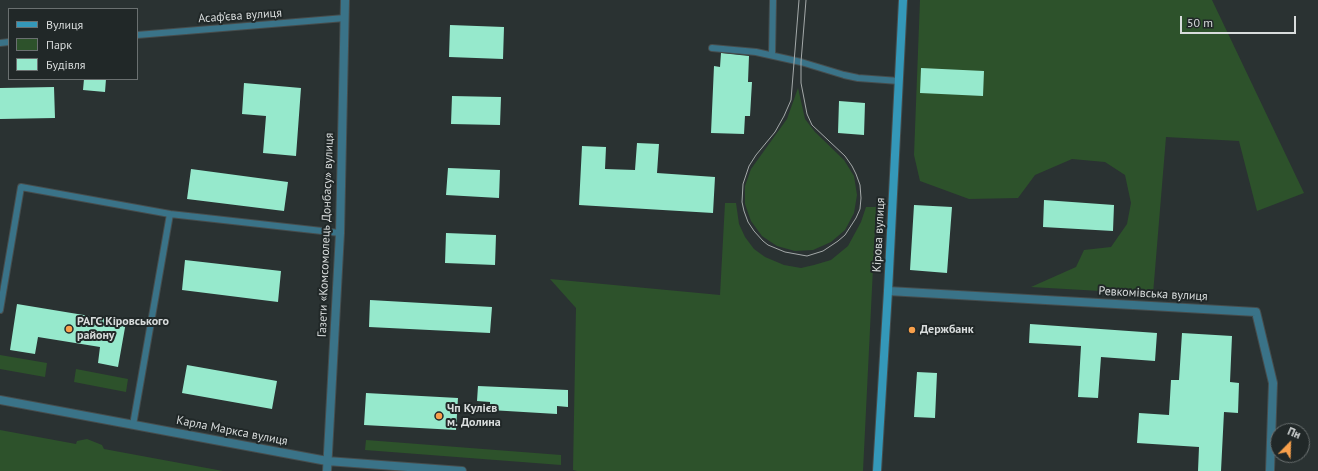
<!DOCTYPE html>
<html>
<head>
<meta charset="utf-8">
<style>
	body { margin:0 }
	#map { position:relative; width:1318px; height:471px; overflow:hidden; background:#2a3232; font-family:"PT Sans",sans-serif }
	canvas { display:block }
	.legend { position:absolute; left:8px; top:8px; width:130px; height:72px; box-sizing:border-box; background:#212828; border:1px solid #6a7070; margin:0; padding:5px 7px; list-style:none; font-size:12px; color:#d8dcdc }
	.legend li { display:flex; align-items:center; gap:8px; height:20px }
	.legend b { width:20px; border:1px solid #6a7070 }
	.north { position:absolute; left:1270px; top:423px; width:40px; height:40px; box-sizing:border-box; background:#212828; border:1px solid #6a7070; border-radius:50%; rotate:23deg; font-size:11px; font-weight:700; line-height:16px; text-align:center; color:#d8dcdc }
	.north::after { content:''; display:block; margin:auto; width:14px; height:18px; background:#f8a04b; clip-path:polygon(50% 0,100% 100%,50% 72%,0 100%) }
	.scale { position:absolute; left:1180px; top:16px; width:116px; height:18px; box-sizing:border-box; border:2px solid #d8dcdc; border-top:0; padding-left:5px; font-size:12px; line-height:14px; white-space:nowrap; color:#d8dcdc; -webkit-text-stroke:3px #212828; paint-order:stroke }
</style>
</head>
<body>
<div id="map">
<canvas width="1318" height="471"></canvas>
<ul class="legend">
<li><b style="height:5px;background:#3498b9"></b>Вулиця</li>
<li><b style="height:11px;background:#2d522b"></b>Парк</li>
<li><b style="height:11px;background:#96e9cc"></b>Будівля</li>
</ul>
<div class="north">Пн</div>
<div class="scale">50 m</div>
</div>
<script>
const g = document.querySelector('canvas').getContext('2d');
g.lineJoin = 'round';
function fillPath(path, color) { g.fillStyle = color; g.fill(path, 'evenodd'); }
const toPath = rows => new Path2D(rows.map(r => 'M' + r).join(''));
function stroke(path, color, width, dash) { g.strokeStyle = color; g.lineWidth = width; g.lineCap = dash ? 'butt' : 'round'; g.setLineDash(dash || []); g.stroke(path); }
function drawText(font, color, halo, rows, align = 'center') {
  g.font = font + ' "PT Sans",sans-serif'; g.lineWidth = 4; g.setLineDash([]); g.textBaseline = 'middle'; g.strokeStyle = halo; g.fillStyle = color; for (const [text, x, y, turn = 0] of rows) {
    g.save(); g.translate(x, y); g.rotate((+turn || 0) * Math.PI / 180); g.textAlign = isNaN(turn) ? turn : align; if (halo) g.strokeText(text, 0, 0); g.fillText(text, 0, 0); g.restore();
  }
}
const green = toPath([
	[920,0,1212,0,1304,193,1257,211,1239,141,1166,137,1153,294,1031,287,1076,267,1084,250,1111,247,1127,224,1131,203,1125,175,1105,162,1072,159,1035,175,1018,198,969,199,920,181,914,155],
	[798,88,805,119,815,132,844,160,854,176,857,195,854,213,845,230,831,242,813,250,795,251,777,246,762,236,751,221,745,204,745,186,751,169,787,119],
	[725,203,736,203,739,224,745,237,754,249,765,257,784,265,801,268,814,265,831,260,848,246,861,222,866,207,876,207,863,471,577,471,573,470,576,308,550,279,720,295],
	[0,355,47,363,45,377,0,369],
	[76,369,128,379,126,392,74,382],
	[0,430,76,444,77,441,87,439,102,445,104,449,223,471,0,471],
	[366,440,561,455,561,465,365,450]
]);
const building = toPath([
	[450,25,504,27,503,59,449,57],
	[721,53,749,56,748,82,752,82,750,116,745,116,744,134,711,133,714,66,720,67],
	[921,68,984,71,983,96,920,93],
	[84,79,106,79,105,92,83,90],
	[244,83,301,88,296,156,263,153,266,116,242,114],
	[54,87,55,118,0,119,0,88],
	[452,96,501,97,500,125,451,124],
	[839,101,865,103,864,135,838,133],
	[637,143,659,144,657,173,715,177,713,213,579,205,582,146,606,147,605,169,635,170],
	[448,168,500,170,499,198,446,195],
	[191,169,288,182,284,211,187,199],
	[1044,200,1114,205,1113,231,1043,227],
	[914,205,952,207,947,273,910,270],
	[446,233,496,235,495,265,445,263],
	[185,260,281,271,278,302,182,290],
	[370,300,492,307,490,333,369,327],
	[17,304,126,322,118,367,98,363,100,347,38,337,35,354,10,350],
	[1030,324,1157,333,1155,361,1101,357,1098,398,1078,397,1081,346,1029,343],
	[1182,333,1232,336,1230,382,1239,383,1238,413,1224,412,1221,471,1198,471,1199,447,1137,443,1139,413,1169,415,1171,380,1179,380],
	[187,365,277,381,272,409,182,393],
	[917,372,937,373,935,418,914,417],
	[478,386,568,390,568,407,557,406,557,414,490,410,490,402,477,401],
	[366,393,458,398,456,430,364,425]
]);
const service = toPath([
	[137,35,345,18],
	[0,43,9,42],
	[712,48,756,52,801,62,844,75,858,78,899,81],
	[772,55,773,0],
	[170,214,340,233],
	[0,310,21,187,170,214,133,425]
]);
const minor = toPath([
	[888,291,1256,312,1273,383,1270,471],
	[0,400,327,461,462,471],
	[327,471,340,233,345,0]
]);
const secondary = toPath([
	[877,471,888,291,903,0]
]);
const tram = toPath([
	[799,0,791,100,784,116,775,132,756,155,749,166,743,184,742,202,744,211,748,222,754,231,763,241,768,245,785,252,807,256,823,251,838,241,845,235,856,218,860,209,861,198,860,185,856,174,852,166,845,156,812,125,807,114,801,83,801,62,806,0]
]);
const markers = [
	[69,329,4,"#f8a04b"],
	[912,330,4,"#f8a04b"],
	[439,416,4,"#f8a04b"]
];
const streetNames = [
	["Асаф’єва вулиця",240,16,-4],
	["Газети «Комсомолець Донбасу» вулиця",326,235,-88],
	["Кірова вулиця",879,235,-87],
	["Ревкомівська вулиця",1153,294,3],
	["Карла Маркса вулиця",232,431,11]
];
const poiNames = [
	["РАГС Кіровського",77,322],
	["району",77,336],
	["Держбанк",920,330],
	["Чп Кулієв",447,409],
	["м. Долина",447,423]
];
fillPath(green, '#2d522b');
fillPath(building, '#96e9cc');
stroke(service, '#464d4d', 8);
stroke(minor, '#464d4d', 10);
stroke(secondary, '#464d4d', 10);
stroke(service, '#3a7388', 6);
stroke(minor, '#3a7388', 8);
stroke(secondary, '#3498b9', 8);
stroke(tram, '#a4a9a9', 1);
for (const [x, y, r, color] of markers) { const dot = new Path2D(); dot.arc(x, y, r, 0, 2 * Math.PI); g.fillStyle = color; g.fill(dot); stroke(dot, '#212828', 1.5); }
drawText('12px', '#d8dcdc', '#212828', streetNames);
drawText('bold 12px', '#d8dcdc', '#212828', poiNames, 'left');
</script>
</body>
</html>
